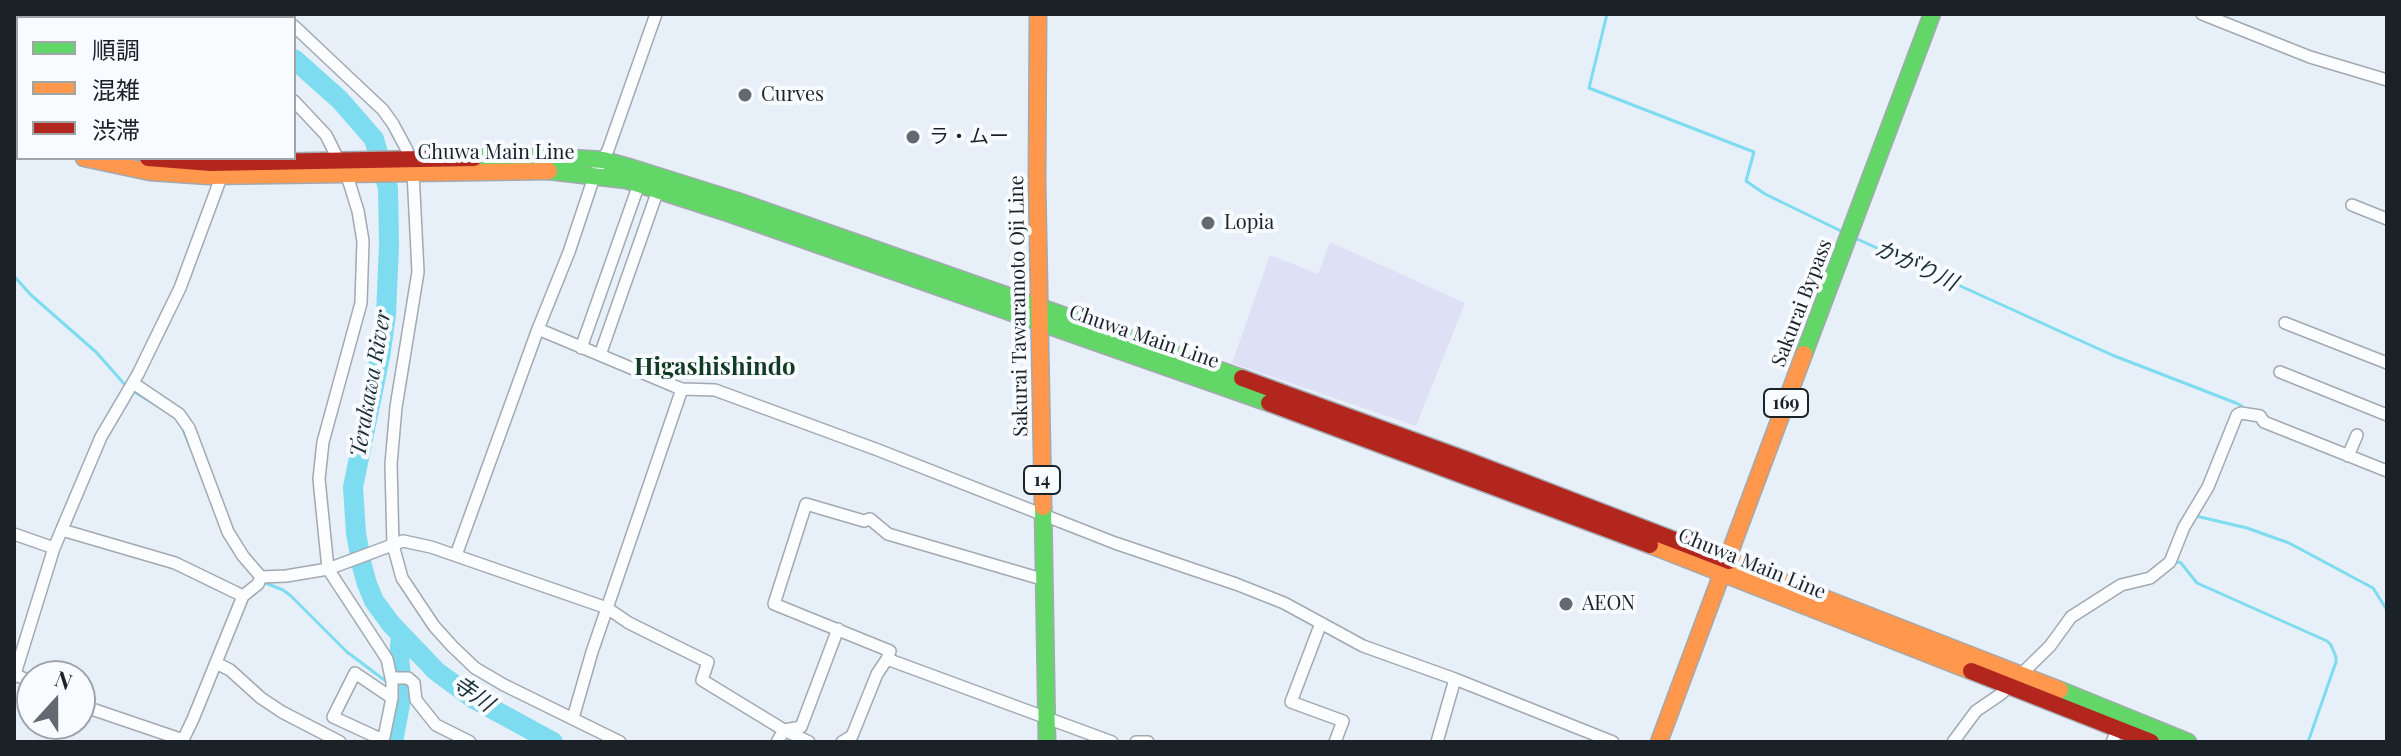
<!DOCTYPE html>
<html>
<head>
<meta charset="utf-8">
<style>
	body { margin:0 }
	#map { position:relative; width:2401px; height:756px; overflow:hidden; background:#e7eff8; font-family:"Playfair Display","Noto Sans JP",serif }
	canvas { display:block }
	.frame { position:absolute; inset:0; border:16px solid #1a2127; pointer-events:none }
	.legend { position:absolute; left:16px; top:16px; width:280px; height:144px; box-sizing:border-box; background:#f8fbff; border:2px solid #9fa4a9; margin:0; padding:10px 14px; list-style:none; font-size:24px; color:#1a2127 }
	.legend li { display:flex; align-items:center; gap:16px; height:40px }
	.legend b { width:40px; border:2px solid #9fa4a9 }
	.north { position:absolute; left:16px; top:660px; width:80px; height:80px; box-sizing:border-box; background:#f8fbff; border:2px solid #9fa4a9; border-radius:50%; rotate:21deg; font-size:22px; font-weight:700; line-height:32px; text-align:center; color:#1a2127 }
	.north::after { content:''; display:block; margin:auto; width:28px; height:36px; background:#626970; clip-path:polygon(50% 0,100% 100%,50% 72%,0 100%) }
</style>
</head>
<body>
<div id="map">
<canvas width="2401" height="756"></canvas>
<div class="frame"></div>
<ul class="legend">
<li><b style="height:10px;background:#63d668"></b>順調</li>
<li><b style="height:10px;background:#ff974d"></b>混雑</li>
<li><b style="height:10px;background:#b3261e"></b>渋滞</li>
</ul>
<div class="north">N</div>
</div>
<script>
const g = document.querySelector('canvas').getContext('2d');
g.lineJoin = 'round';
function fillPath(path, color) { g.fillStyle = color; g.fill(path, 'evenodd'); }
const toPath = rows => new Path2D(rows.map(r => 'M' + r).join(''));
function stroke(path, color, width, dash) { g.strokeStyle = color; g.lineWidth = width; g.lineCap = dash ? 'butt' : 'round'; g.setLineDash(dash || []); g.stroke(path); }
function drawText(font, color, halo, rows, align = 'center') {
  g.font = font + ' "Playfair Display","Noto Sans JP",serif'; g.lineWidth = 8; g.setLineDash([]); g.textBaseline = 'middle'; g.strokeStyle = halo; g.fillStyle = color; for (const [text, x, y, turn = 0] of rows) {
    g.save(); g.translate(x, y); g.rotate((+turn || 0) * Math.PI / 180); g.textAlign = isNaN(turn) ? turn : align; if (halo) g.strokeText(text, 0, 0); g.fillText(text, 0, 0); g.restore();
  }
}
const green = toPath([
	[1330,242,1465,303,1416,426,1232,363,1270,255,1318,274]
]);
const stream = toPath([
	[1607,14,1589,88,1754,152,1746,181,1765,194,1841,231],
	[247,18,247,14],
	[1855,238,2112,355,2236,403,2242,406,2241,409],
	[14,276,31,295,96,352,127,387],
	[133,391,164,410],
	[181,425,192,451],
	[2196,516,2247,528,2289,543,2373,588,2387,610],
	[2175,561,2181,563,2197,583,2327,641,2331,645,2336,657,2336,662,2308,742],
	[263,582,283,590,291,596,347,652,387,682]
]);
const river = toPath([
	[239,14,244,18],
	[294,59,340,100,374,139,388,188,389,245,386,315,380,357,353,487,356,533,362,566,367,584,374,601,391,624,436,671,474,699,553,742],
	[393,742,401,699,402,684,399,657,401,636]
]);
const street = toPath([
	[190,14,196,18],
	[282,14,286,18],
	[2202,14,2310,57,2387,80],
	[294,26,383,110,393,124,407,150,413,172,418,272,396,407,391,464,393,545,402,578,434,626,452,646,475,668,504,685,620,742],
	[294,101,326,135,334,151,349,182,358,211,363,241,361,303,323,442,319,479,328,569,387,659,392,682,392,698,383,742],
	[2352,205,2387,219],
	[2285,323,2387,363],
	[538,329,674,386,682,389,715,390,878,450,1115,543,1236,584,1284,603,1363,646,1455,679,1613,742],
	[581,348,639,184],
	[600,355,658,190],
	[2280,372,2387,415],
	[133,383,179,414,189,428,228,532,243,556,261,577],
	[2348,456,2357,435],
	[62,530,175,563,243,596],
	[14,534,54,548],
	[456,555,538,329,569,252,595,174,608,150,656,14],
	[261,577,286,576,328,569,403,541,431,547,607,608,629,623,708,662,702,680,784,730,809,742],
	[1045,580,888,534,870,519,864,521,806,504,774,604,890,651,887,659,1112,742],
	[1321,623,1291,702,1343,721,1335,742],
	[216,663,230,670,261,698,282,712,340,742],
	[15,674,32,683],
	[14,677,54,548,101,437,138,374,180,288,223,172],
	[391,678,408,678,414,683,416,700,436,725,470,742],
	[80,705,183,740],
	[573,718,592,652,682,389],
	[383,740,333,717,355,673,392,698],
	[182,742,193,719,243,596,258,584,261,577],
	[777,742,784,730,801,727,838,629],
	[842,742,852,736,877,674,887,659],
	[1136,742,1148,742],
	[1437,742,1455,679],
	[1953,742,1976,711,2001,694,2050,646,2071,617,2121,585,2150,578,2170,562,2184,527,2208,487,2237,415,2241,413,2260,416,2264,422,2387,471],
	[2112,742,2118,729]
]);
const fast = toPath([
	[474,158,556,157,603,160,632,168,737,201,1242,378],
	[549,171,626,180,731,214,1269,403],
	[1804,354,1932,14],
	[1043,507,1047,742],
	[2060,690,2188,742]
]);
const slow = toPath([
	[1038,14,1037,181,1043,507],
	[14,119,18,121],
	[14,134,18,135],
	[84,158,150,172,208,176,549,171],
	[1650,545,1971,671],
	[1729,561,2060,690],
	[1659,742,1804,354]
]);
const jam = toPath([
	[148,158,211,163,474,158],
	[1242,378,1464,459,1729,561],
	[1269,403,1650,545],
	[1971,671,2151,742]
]);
const markers = [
	[745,95,8,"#626970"],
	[913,137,8,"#626970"],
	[1208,223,8,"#626970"],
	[1566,604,8,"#626970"]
];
const shields = [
	[1786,403,44],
	[1042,480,36]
];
const shieldNames = [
	["169",1786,403],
	["14",1042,480]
];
const poiNames = [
	["Curves",761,95],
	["ラ・ムー",929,137],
	["Lopia",1224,223],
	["AEON",1582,604]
];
const streetNames = [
	["Chuwa Main Line",496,153],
	["Sakurai Bypass",1802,303,-69],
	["Sakurai Tawaramoto Oji Line",1019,306,-91],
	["Chuwa Main Line",1144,337,19],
	["Chuwa Main Line",1752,564,22]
];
const waterNames = [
	["かがり川",1916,266,25],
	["Terakawa River",371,384,-80],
	["寺川",473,694,35]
];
const quarterNames = [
	["Higashishindo",715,368]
];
fillPath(green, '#dee1f6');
stroke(stream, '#7ddcf0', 3);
stroke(river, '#7ddcf0', 20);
stroke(street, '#a2a9b0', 14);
stroke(fast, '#a2a9b0', 19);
stroke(slow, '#a2a9b0', 19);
stroke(jam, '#a2a9b0', 19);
stroke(street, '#fbfdfe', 11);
stroke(fast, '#63d668', 16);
stroke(slow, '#ff974d', 16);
stroke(jam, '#b3261e', 16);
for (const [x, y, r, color] of markers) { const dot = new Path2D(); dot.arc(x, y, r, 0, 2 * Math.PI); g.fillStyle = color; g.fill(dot); stroke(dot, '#f8fbff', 3); }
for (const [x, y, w] of shields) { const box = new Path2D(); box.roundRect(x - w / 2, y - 14, w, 28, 6); g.fillStyle = '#f8fbff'; g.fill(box); stroke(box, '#1a2127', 2); }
drawText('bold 18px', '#1a2127', null, shieldNames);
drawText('20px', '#1a2127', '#f8fbff', poiNames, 'left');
drawText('20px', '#1a2127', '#f8fbff', streetNames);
drawText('italic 22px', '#192f34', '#f8fbff', waterNames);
drawText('bold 24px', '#133a23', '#f8fbff', quarterNames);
</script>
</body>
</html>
